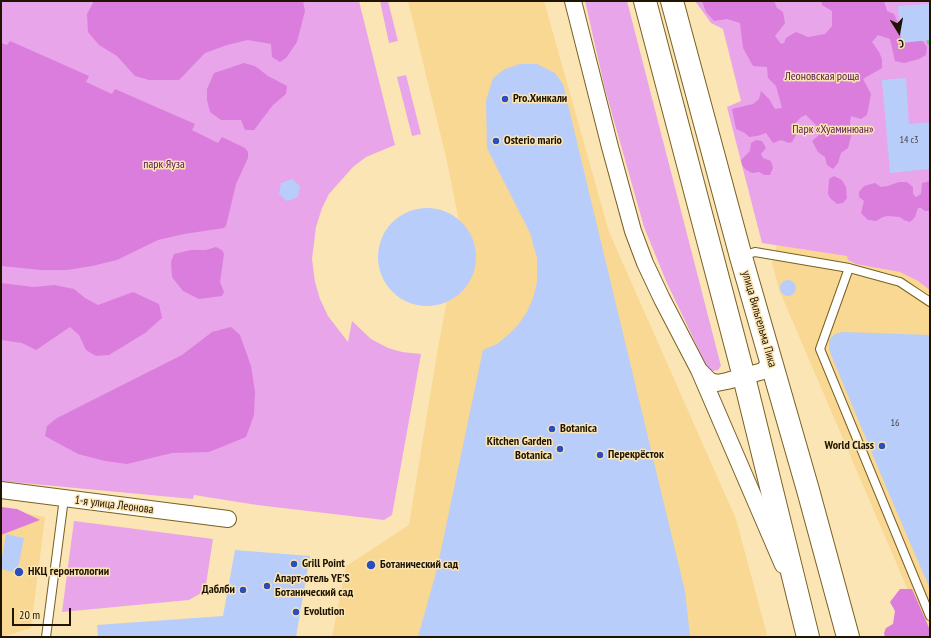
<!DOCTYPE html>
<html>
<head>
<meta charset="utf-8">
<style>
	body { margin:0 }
	#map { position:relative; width:931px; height:638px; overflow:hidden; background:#fbe5b4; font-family:"PT Sans Narrow",sans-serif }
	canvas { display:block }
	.frame { position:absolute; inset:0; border:2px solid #1e1400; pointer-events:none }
	.north { position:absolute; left:879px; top:12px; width:40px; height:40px; -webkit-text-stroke:3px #fbe5b4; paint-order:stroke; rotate:169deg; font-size:11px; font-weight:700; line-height:16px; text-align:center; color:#1e1400 }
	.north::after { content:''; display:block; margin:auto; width:14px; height:18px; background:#1e1400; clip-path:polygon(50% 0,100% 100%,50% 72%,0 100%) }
	.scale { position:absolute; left:12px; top:608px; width:59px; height:18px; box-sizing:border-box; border:2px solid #1e1400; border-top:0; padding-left:5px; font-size:12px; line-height:14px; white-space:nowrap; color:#1e1400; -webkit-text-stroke:3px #fbe5b4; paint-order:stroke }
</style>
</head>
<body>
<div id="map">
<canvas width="931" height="638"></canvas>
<div class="frame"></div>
<div class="north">С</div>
<div class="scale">20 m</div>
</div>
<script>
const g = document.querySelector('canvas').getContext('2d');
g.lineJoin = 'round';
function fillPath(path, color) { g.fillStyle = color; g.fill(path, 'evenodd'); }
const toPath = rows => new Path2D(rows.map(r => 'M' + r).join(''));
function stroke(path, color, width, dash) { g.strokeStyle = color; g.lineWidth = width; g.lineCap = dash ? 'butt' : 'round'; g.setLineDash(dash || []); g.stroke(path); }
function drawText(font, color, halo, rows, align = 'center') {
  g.font = font + ' "PT Sans Narrow",sans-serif'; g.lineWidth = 3; g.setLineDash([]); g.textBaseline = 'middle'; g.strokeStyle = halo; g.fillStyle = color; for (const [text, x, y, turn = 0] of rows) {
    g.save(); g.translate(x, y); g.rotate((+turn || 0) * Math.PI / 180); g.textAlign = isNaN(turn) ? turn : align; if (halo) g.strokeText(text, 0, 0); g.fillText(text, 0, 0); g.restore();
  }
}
const built = toPath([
	[408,1,544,1,609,232,736,519,767,635,751,637,332,637,346,566,409,525,437,353,447,301,456,296,469,282,475,265,474,247,471,237,459,221,446,157],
	[777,245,930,268,930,637,926,632,780,292,772,263],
	[1,509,45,517,31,628,1,637]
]);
const green = toPath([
	[1,1,359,1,395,145,366,157,353,167,329,194,322,208,316,227,312,259,315,282,320,299,328,316,348,342,352,321,371,339,388,348,402,352,421,354,392,515,384,520,257,505,194,495,193,499,1,481],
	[380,1,388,1,398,41,389,43],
	[585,1,627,1,721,366,718,370,713,371,708,369,666,281,644,227,605,89],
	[695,1,930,1,930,290,918,281,900,272,856,264,848,260,847,256,762,243,727,107,741,101,723,29,711,23],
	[406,75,421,134,412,136,397,77],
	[74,521,213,539,205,591,189,600,62,612]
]);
const forest = toPath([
	[94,1,303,1,305,11,297,42,286,58,280,62,272,57,271,44,248,40,227,45,205,53,179,80,149,80,135,76,117,56,99,45,88,32,87,14],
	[702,1,774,1,777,8,783,12,785,23,775,36,781,44,784,43,786,38,796,32,808,37,825,34,832,26,832,11,822,5,821,1,884,1,887,11,894,14,901,30,921,39,927,47,926,55,919,59,904,63,895,61,890,39,878,35,872,42,879,52,882,59,882,68,863,79,871,94,867,115,861,119,851,116,850,121,851,137,848,148,841,153,838,163,833,169,827,165,825,157,818,152,812,141,819,135,820,129,806,115,801,117,794,125,796,135,792,142,789,143,781,140,773,143,766,133,757,136,749,137,745,133,736,129,732,109,753,104,759,99,761,91,769,99,775,109,782,108,776,86,768,78,767,67,753,66,743,48,740,23,727,19,714,21,706,12],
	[10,41,89,76,86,82,112,94,115,89,195,124,192,130,218,143,222,137,245,148,248,152,248,158,236,184,226,226,224,228,184,234,158,240,117,260,92,266,67,270,41,270,1,266,1,43,7,45],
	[244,63,255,66,268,76,287,86,286,94,273,105,254,130,245,130,241,120,221,120,210,112,207,100,207,89,214,73],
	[756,140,762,141,766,148,761,154,763,158,771,161,773,168,770,175,764,175,759,172,752,173,745,169,742,165,741,160,750,151,751,143],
	[834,176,842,180,846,187,847,198,843,203,837,204,830,198,828,194,829,179],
	[930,181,930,211,925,211,921,208,918,208,915,217,910,222,904,220,900,217,888,216,883,217,876,221,868,220,861,213,864,201,859,197,859,192,864,186,875,183,881,187,888,186,899,182,907,182,913,187,913,194,916,197,921,194,922,183],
	[216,247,222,250,224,254,220,282,224,292,222,296,199,299,183,291,172,277,171,262,174,254,191,250,206,250],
	[1,283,34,287,54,285,74,289,85,298,98,305,133,292,159,304,162,318,145,333,109,355,96,356,86,350,79,335,70,327,36,350,22,343,1,340],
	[231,327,240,335,251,366,255,392,254,415,246,437,209,452,172,453,127,464,105,461,78,454,45,436,47,426,57,418,182,355,212,332],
	[1,507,17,509,40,520,1,535],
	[900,589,912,589,930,630,930,637,885,637,884,633,886,628,893,624,895,611,890,602]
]);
const stream = toPath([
	[930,40,930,42]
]);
const building = toPath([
	[930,4,930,40,901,43,898,6],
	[520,64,537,64,555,73,563,84,685,591,690,636,680,637,418,637,437,569,483,350,497,344,508,335,518,325,527,312,533,298,537,282,537,258,530,233,487,148,486,101,493,78,505,69],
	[906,78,909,124,930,122,930,169,890,173,882,80],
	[292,179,300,186,298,197,287,201,279,194,281,183],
	'378 257a49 49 0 1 1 98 0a49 49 0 1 1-98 0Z',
	'780 288a8 8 0 1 1 16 0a8 8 0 1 1-16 0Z',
	[843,332,930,335,930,589,887,489,832,357,829,349,829,340,835,334],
	[6,534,24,538,17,573,1,569,1,563],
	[235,550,310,556,296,637,98,637,97,625,223,616]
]);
const service = toPath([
	[742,256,755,252,849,268],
	[930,302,900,282,849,268,820,349,930,616],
	[46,637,64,498]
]);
const minor = toPath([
	[573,1,610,147,633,231,645,263,662,299,699,370,783,565],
	[699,370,710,381,717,383,727,381,763,371,768,365,769,356],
	[1,490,228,519]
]);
const secondary = toPath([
	[645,1,744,377,808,637],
	[672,1,741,257,808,490,848,637]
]);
const markers = [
	[505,99,4,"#2a4ebd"],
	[496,141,4,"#2a4ebd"],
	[552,429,4,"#2a4ebd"],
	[882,446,4,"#2a4ebd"],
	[560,449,4,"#2a4ebd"],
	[600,455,4,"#2a4ebd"],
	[294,564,4,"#2a4ebd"],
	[371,565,5,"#2a4ebd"],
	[19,572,5,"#2a4ebd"],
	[267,586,4,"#2a4ebd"],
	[243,590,4,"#2a4ebd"],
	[296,612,4,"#2a4ebd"]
];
const numberNames = [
	["14 с3",909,140],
	["16",895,423]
];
const parkNames = [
	["Леоновская роща",822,77],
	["Парк «Хуаминюан»",833,130],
	["парк Яуза",164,165]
];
const poiNames = [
	["Pro.Хинкали",513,99],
	["Osterio mario",504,141],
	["Botanica",560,429],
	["Kitchen Garden",552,442,"right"],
	["Botanica",552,456,"right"],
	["World Class",874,446,"right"],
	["Перекрёсток",608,455],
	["Grill Point",302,564],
	["Ботанический сад",380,565],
	["НКЦ геронтологии",28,572],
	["Апарт-отель YE’S",275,579],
	["Ботанический сад",275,593],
	["Даблби",235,590,"right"],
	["Evolution",304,612]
];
const streetNames = [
	["улица Вильгельма Пика",759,319,74],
	["1-я улица Леонова",114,505,7]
];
fillPath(built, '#f8d892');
fillPath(green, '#e9a5ea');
fillPath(forest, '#da7ddd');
stroke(stream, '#65d071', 6);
fillPath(building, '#b9cdfa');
stroke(service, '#796023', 10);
stroke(minor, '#796023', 18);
stroke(secondary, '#796023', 24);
stroke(service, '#fff', 8);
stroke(minor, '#fff', 16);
stroke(secondary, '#fff', 22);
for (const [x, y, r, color] of markers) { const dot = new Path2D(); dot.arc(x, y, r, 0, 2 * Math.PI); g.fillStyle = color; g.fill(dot); stroke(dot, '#fbe5b4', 1.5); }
drawText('10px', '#45423e', null, numberNames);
drawText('12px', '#511854', '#fbe5b4', parkNames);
drawText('bold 12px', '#1e1400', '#fbe5b4', poiNames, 'left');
drawText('12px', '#1e1400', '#fbe5b4', streetNames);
</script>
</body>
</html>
